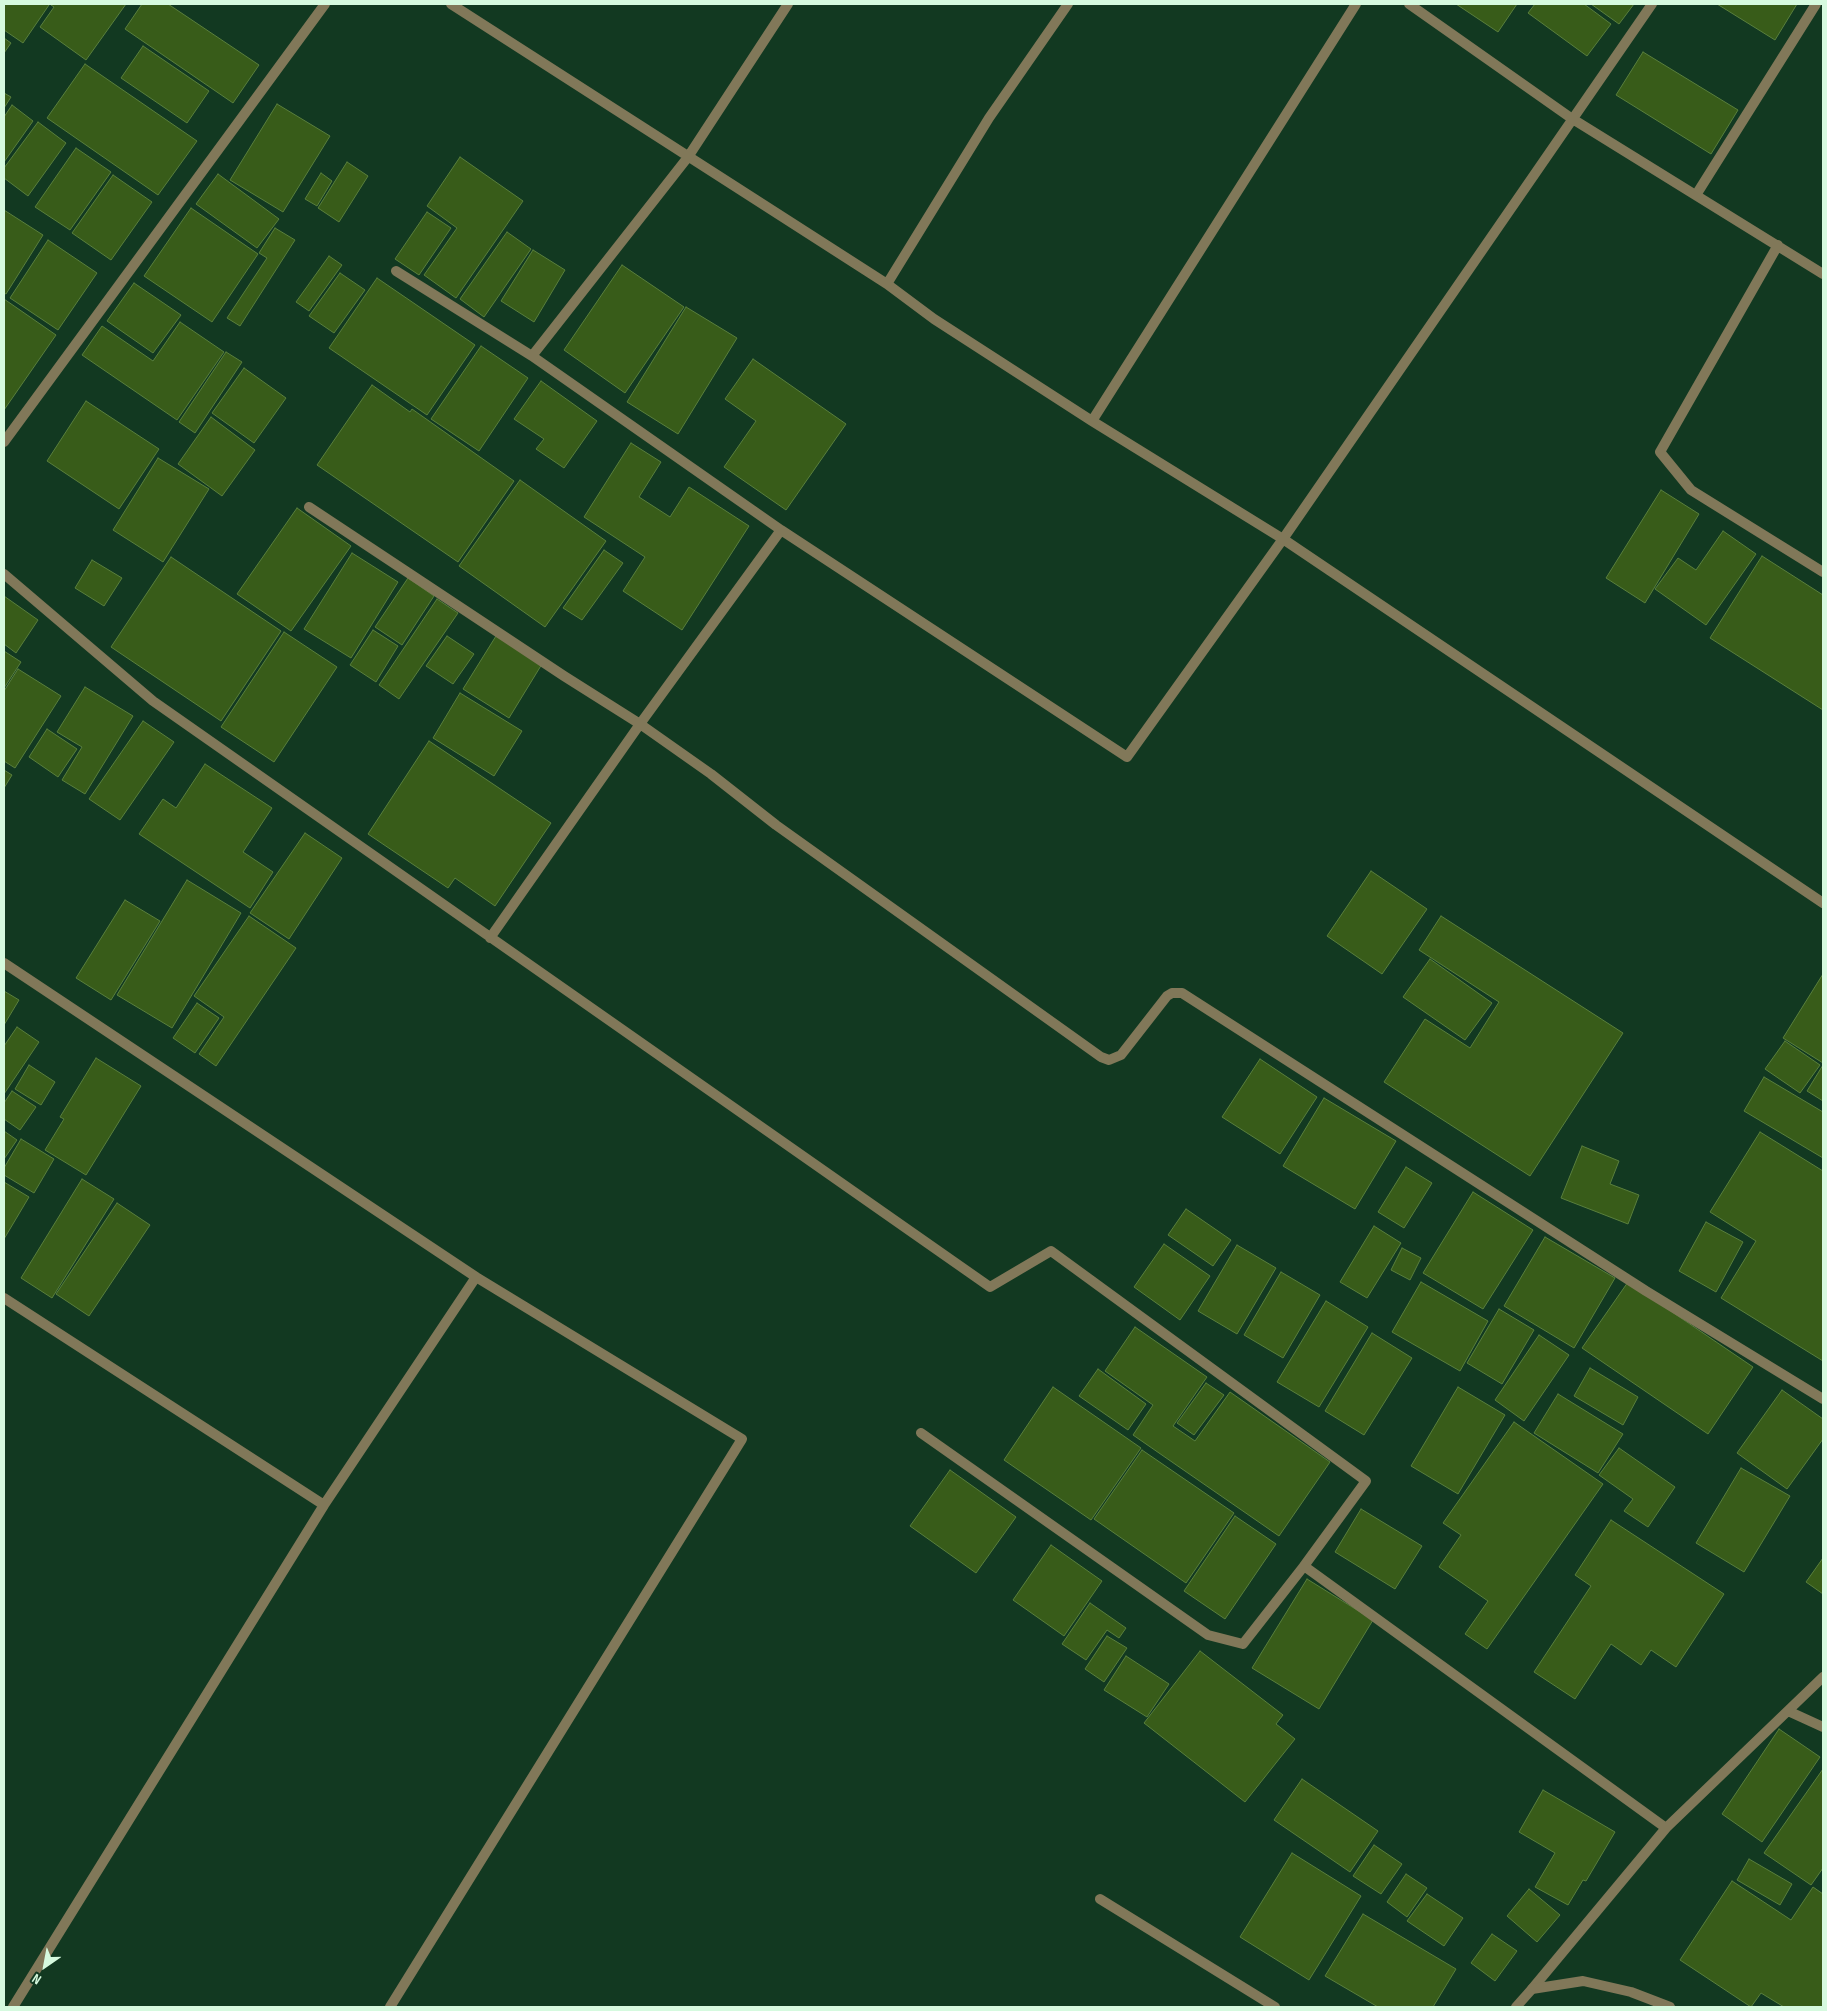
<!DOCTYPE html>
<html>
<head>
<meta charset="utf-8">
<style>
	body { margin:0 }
	#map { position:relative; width:1827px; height:2011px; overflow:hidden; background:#123921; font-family:"Sofia Sans Condensed",sans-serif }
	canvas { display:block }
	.frame { position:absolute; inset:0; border:5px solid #d6fadf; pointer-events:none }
	.north { position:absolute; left:20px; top:1941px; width:50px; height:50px; -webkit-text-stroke:4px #123921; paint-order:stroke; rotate:213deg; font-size:14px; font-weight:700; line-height:20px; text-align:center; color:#d6fadf }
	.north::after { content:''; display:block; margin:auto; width:18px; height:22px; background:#d6fadf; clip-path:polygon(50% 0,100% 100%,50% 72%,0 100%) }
</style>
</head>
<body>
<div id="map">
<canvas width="1827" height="2011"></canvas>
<div class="frame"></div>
<div class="north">N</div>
</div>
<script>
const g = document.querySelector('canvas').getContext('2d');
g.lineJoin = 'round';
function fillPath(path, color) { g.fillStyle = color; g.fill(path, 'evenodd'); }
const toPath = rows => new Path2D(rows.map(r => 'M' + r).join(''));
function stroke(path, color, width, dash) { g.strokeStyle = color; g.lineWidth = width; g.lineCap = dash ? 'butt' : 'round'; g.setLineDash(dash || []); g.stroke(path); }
const building = toPath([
	[4,4,46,4,49,5,23,43,4,30,4,4],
	[52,4,126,4,86,60,40,27,54,7,51,5,52,4],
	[142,4,168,4,259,65,233,103,125,29,142,4],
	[1456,4,1517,4,1498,32,1456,4],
	[1535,4,1584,4,1611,24,1587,56,1528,13,1535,4],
	[1591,4,1634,4,1619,24,1591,4],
	[1717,4,1797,4,1775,40,1717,4],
	[4,38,11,43,4,53,4,38],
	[143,46,209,91,187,123,121,78,143,46],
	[1643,52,1738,110,1711,154,1616,95,1643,52],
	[85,64,197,141,158,195,47,118,85,64],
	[4,93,11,97,4,108,4,93],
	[277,104,330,136,283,212,230,180,277,104],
	[12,105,33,121,4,162,4,117,12,105],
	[38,122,66,143,28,196,4,178,4,168,38,122],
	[76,148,111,172,70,230,35,207,76,148],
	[460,157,523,201,456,298,424,275,457,228,427,206,460,157],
	[347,162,368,176,339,222,318,208,347,162],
	[321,173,332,181,317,206,305,199,321,173],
	[218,174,279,219,257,248,196,204,218,174],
	[113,175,152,202,111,260,72,233,113,175],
	[191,208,258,254,212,322,144,276,191,208],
	[4,210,43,235,6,294,4,293,4,210],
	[427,212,451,228,419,275,395,259,427,212],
	[275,228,295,240,240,326,227,318,267,258,259,253,275,228],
	[507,232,531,249,484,317,460,299,507,232],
	[48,240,97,273,58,330,10,298,48,240],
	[533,250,565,270,534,322,501,301,533,250],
	[329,256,342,265,309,311,296,302,329,256],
	[622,265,684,307,625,393,564,350,622,265],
	[340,273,365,290,334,333,309,316,340,273],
	[377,278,475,345,427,415,329,348,377,278],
	[134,283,181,315,153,353,107,321,134,283],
	[4,299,56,335,4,410,4,299],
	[686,307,737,338,678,434,627,402,686,307],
	[180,322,224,352,177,420,82,355,102,326,153,361,180,322],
	[481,346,528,378,479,451,431,419,481,346],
	[226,352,242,362,195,433,179,422,226,352],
	[753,359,846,424,786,510,724,467,756,421,725,399,753,359],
	[244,368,286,398,254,443,212,413,244,368],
	[541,381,597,421,564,468,536,449,544,439,514,419,541,381],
	[372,385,410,412,412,409,514,481,458,562,317,465,372,385],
	[86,401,159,449,119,509,47,461,86,401],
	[211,417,255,450,222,496,178,464,211,417],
	[631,443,661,462,639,497,670,517,689,487,749,526,682,630,623,591,645,557,584,517,631,443],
	[158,458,209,489,163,562,113,530,158,458],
	[520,480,606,541,545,627,459,566,520,480],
	[1661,490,1699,514,1645,603,1606,578,1661,490],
	[297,508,351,546,291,631,237,594,297,508],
	[1723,531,1756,554,1706,625,1655,589,1678,558,1696,570,1723,531],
	[604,550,623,563,582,620,563,608,604,550],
	[352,553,398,582,351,658,304,629,352,553],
	[1762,556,1823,595,1823,710,1710,638,1762,556],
	[171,557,281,631,221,721,111,647,171,557],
	[92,560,122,578,104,606,75,588,92,560],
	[408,578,434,596,402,645,375,627,408,578],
	[4,596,38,620,16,653,4,644,4,596],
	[437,599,458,613,399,699,379,685,437,599],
	[373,630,398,646,376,682,350,665,373,630],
	[284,632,337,667,274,762,221,727,284,632],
	[447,636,474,654,453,684,426,666,447,636],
	[496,636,542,664,509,718,463,689,496,636],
	[4,651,21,662,4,688,4,651],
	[18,669,61,696,15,768,4,761,4,691,18,669],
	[85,687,133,716,85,794,62,780,82,747,57,732,85,687],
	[460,693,522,731,494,776,433,738,460,693],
	[143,721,174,742,120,820,89,799,143,721],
	[47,729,77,749,58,777,29,757,47,729],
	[429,741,551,823,495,906,455,878,448,888,368,834,429,741],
	[205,764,272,808,243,852,273,872,250,908,139,834,163,799,176,808,205,764],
	[4,770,12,775,4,788,4,770],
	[305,833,342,858,289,939,250,913,305,833],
	[1371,871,1427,909,1382,974,1327,936,1371,871],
	[187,880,241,913,172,1028,117,995,187,880],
	[125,900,160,921,111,1000,76,978,125,900],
	[249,916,296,948,216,1066,199,1054,224,1017,194,996,249,916],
	[1441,916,1623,1033,1530,1176,1384,1082,1425,1019,1470,1048,1499,1002,1419,950,1441,916],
	[1430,959,1492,1003,1465,1040,1403,997,1430,959],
	[1823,974,1823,1063,1783,1038,1823,974],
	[4,991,19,1000,4,1025,4,991],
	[197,1003,219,1018,195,1053,173,1038,197,1003],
	[17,1027,39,1042,4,1094,4,1046,17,1027],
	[1785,1041,1820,1065,1800,1093,1765,1069,1785,1041],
	[96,1058,141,1086,86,1175,45,1150,64,1119,60,1117,96,1058],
	[1260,1059,1317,1097,1280,1154,1222,1117,1260,1059],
	[29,1065,55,1082,41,1105,15,1089,29,1065],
	[1823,1065,1823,1101,1807,1091,1823,1065],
	[1764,1077,1823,1112,1823,1158,1744,1111,1764,1077],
	[12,1091,36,1107,20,1130,4,1119,4,1103,12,1091],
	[1324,1098,1396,1141,1355,1209,1283,1166,1324,1098],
	[4,1131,17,1140,4,1159,4,1131],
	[1760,1132,1823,1171,1823,1361,1721,1298,1756,1241,1710,1212,1760,1132],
	[21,1139,54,1159,34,1193,4,1175,4,1168,21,1139],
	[1582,1146,1619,1161,1610,1184,1639,1195,1628,1224,1561,1198,1582,1146],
	[1406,1167,1432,1183,1404,1228,1378,1212,1406,1167],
	[82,1179,114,1199,52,1298,21,1278,82,1179],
	[4,1182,29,1197,4,1239,4,1182],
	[1473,1192,1533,1230,1483,1309,1423,1273,1473,1192],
	[117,1203,150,1225,89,1316,56,1294,117,1203],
	[1186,1209,1231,1240,1213,1266,1168,1235,1186,1209],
	[1706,1222,1743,1242,1716,1292,1679,1271,1706,1222],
	[1374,1226,1401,1243,1367,1298,1340,1282,1374,1226],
	[1545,1237,1615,1278,1574,1348,1504,1306,1545,1237],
	[1164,1244,1210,1276,1180,1320,1134,1287,1164,1244],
	[1237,1245,1276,1268,1237,1334,1198,1311,1237,1245],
	[1402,1248,1421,1258,1410,1280,1391,1270,1402,1248],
	[1281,1272,1320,1295,1283,1358,1244,1335,1281,1272],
	[1421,1282,1488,1321,1460,1371,1392,1332,1421,1282],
	[1628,1282,1753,1367,1708,1434,1582,1348,1628,1282],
	[1326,1301,1368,1327,1319,1407,1277,1382,1326,1301],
	[1499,1309,1534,1330,1502,1384,1467,1363,1499,1309],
	[1135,1327,1207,1377,1173,1426,1195,1441,1230,1392,1330,1462,1279,1536,1133,1435,1153,1405,1105,1371,1135,1327],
	[1372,1333,1412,1358,1364,1435,1325,1411,1372,1333],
	[1539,1335,1569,1355,1524,1421,1495,1400,1539,1335],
	[1590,1368,1638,1397,1623,1425,1574,1396,1590,1368],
	[1098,1369,1146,1404,1128,1430,1079,1396,1098,1369],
	[1206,1383,1224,1395,1194,1435,1177,1423,1206,1383],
	[1053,1387,1141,1448,1091,1520,1004,1460,1053,1387],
	[1458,1387,1505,1415,1458,1494,1411,1466,1458,1387],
	[1782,1390,1823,1419,1823,1439,1787,1489,1737,1453,1782,1390],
	[1558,1394,1623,1434,1598,1473,1534,1433,1558,1394],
	[1514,1422,1603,1484,1487,1649,1465,1634,1488,1601,1439,1567,1461,1535,1443,1523,1514,1422],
	[1619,1448,1675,1487,1648,1527,1624,1511,1633,1499,1599,1475,1619,1448],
	[1142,1450,1234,1513,1186,1583,1094,1519,1142,1450],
	[1741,1468,1790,1496,1744,1572,1696,1543,1741,1468],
	[950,1470,1016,1517,976,1573,910,1526,950,1470],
	[1361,1509,1422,1546,1395,1589,1335,1552,1361,1509],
	[1235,1516,1276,1544,1225,1619,1184,1591,1235,1516],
	[1611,1520,1724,1594,1676,1667,1651,1650,1641,1665,1611,1644,1575,1699,1534,1672,1591,1586,1575,1575,1611,1520],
	[1051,1545,1102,1581,1064,1636,1013,1600,1051,1545],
	[1823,1558,1823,1594,1806,1582,1823,1558],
	[1307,1579,1373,1620,1319,1709,1252,1668,1307,1579],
	[1090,1603,1126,1628,1119,1638,1107,1630,1086,1660,1062,1644,1090,1603],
	[1107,1636,1127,1648,1104,1682,1085,1669,1107,1636],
	[1200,1651,1283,1715,1276,1724,1295,1739,1245,1802,1144,1723,1200,1651],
	[1126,1656,1169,1684,1147,1717,1104,1690,1126,1656],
	[1779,1729,1820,1757,1762,1842,1722,1814,1779,1729],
	[1823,1769,1823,1868,1811,1885,1764,1853,1823,1769],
	[1302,1779,1378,1831,1350,1872,1274,1820,1302,1779],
	[1543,1790,1615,1832,1586,1881,1583,1880,1568,1905,1535,1887,1555,1853,1519,1832,1543,1790],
	[1374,1845,1402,1864,1381,1894,1353,1876,1374,1845],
	[1292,1853,1361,1896,1309,1980,1240,1937,1292,1853],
	[1749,1859,1792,1884,1780,1905,1737,1880,1749,1859],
	[1406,1874,1427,1888,1407,1917,1387,1902,1406,1874],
	[1732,1881,1791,1920,1813,1887,1823,1894,1823,2007,1784,2007,1761,1993,1751,2007,1680,1960,1732,1881],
	[1529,1889,1560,1915,1537,1942,1507,1916,1529,1889],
	[1427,1894,1463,1918,1444,1946,1407,1921,1427,1894],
	[1363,1914,1456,1969,1433,2007,1378,2007,1325,1976,1363,1914],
	[1492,1934,1517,1951,1495,1981,1471,1963,1492,1934]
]);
const minor = toPath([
	[451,4,887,284,934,319,1092,421,1283,539,1823,903],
	[1409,4,1571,118,1823,274],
	[1696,195,1816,4],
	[1778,245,1660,452,1691,490,1823,572],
	[396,271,532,356,781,530,1127,757,1283,539,1652,4],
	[887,284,989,118,1068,4],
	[532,356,688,157,788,4],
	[1092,421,1356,4],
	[4,442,325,4],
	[309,507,564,676,640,724,711,774,776,825,1101,1057,1109,1060,1121,1055,1167,996,1172,993,1182,993,1646,1291,1823,1399],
	[4,574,153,701,990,1287,1051,1251,1366,1481,1304,1566,1666,1828],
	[490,938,640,724,781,530],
	[4,963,476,1277,742,1439,390,2007],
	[4,1298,324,1505],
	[921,1433,1208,1635,1243,1644,1304,1566],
	[1788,1711,1823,1727],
	[1100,1899,1275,2007],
	[1532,1989,1666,1828,1823,1677],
	[13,2007,324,1505,476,1277]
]);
const tertiary = toPath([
	[1516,2007,1532,1989,1583,1981,1631,1992,1670,2007]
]);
fillPath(building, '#385c19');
stroke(building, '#597f3d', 1);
stroke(minor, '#817859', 10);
stroke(tertiary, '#817859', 10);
</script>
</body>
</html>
